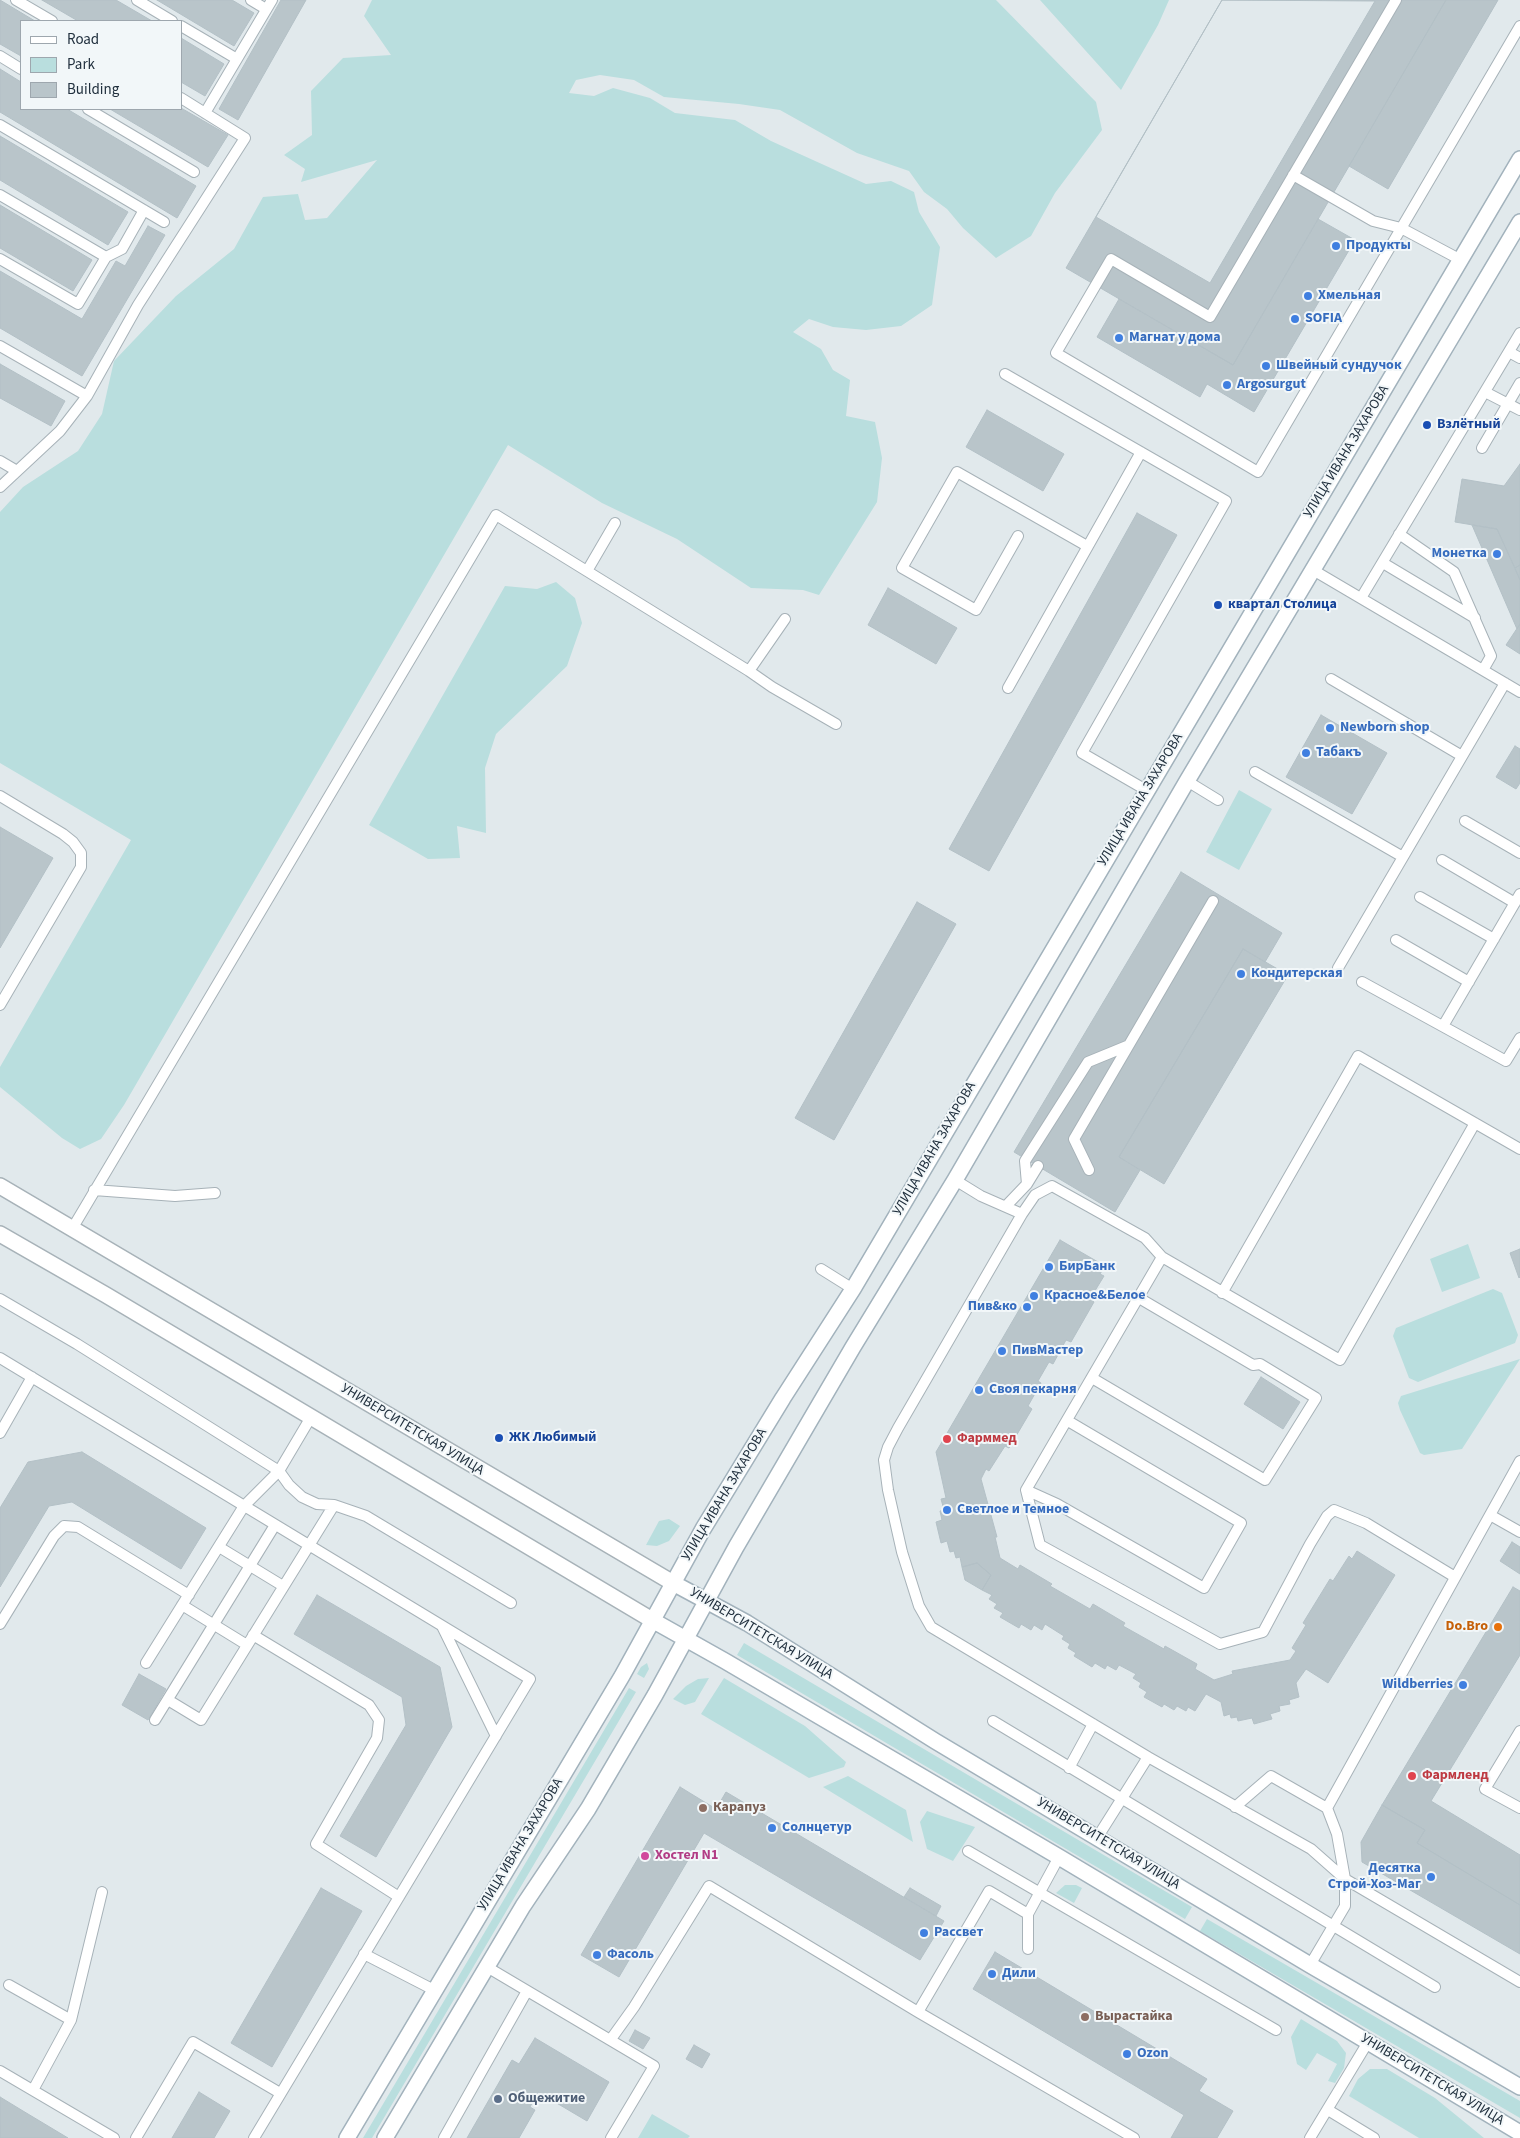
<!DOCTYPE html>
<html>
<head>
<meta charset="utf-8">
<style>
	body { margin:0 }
	#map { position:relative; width:1520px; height:2138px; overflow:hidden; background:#e1e9ec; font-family:"Source Sans 3",sans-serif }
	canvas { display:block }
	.legend { position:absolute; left:20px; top:20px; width:162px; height:90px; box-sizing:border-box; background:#f2f7f9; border:1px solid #9ea7ae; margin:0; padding:6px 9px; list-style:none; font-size:15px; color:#21303e }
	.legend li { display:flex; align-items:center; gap:10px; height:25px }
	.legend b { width:25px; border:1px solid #9ea7ae }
</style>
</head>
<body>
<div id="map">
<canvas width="1520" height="2138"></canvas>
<ul class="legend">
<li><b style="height:6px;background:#fff"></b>Road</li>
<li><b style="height:14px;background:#b9dede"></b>Park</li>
<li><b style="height:14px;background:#b9c5ca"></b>Building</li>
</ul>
</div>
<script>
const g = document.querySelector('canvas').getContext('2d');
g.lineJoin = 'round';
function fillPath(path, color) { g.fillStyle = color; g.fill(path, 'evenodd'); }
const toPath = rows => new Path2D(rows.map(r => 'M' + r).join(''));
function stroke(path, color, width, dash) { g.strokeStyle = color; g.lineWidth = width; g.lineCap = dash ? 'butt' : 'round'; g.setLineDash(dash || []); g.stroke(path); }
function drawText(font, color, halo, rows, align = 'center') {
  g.font = font + ' "Source Sans 3",sans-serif'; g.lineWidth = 4; g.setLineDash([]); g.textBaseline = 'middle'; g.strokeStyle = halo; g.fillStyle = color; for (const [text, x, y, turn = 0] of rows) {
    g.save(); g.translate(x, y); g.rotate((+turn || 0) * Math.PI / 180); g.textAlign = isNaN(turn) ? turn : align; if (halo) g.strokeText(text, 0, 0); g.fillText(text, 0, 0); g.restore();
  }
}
const green = toPath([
	[372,0,996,0,1096,102,1102,130,1055,193,1031,236,996,258,963,228,947,209,924,192,909,171,857,153,780,110,739,104,664,97,634,80,600,75,576,80,569,93,594,96,613,88,650,98,675,113,735,120,771,141,866,184,891,181,914,192,919,212,940,247,932,305,901,326,866,330,833,327,809,319,793,332,821,349,833,370,850,380,846,416,875,422,882,458,877,502,819,595,803,590,751,588,677,539,602,503,508,445,124,1105,101,1139,80,1149,62,1138,0,1087,0,1067,131,840,0,763,0,512,23,487,78,451,102,414,114,361,176,296,234,249,263,197,298,194,305,220,327,218,377,160,301,182,305,169,284,155,312,135,311,91,343,58,391,55,364,16],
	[1040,0,1169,0,1158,25,1121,90],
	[556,582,575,598,582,623,567,666,496,734,485,768,486,833,457,826,460,858,428,859,369,825,505,586,537,589],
	[1239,790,1272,809,1239,870,1206,852],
	[1468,1244,1480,1278,1442,1292,1430,1259],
	[1493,1289,1502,1293,1518,1335,1515,1343,1418,1382,1409,1378,1393,1336,1396,1328],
	[1520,1359,1462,1449,1424,1455,1420,1453,1400,1410,1398,1403,1401,1396],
	[669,1519,680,1526,669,1541,657,1546,646,1545,659,1521],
	[744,1643,1192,1907,1185,1919,737,1655],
	[647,1663,649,1669,644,1678,637,1674,641,1667],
	[709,1678,695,1702,685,1705,673,1699,686,1686,698,1679],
	[724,1678,805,1726,846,1762,844,1767,809,1778,701,1714],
	[629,1688,636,1692,372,2138,363,2138],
	[848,1776,906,1810,913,1842,823,1787],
	[927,1811,975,1827,953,1861,927,1849,920,1822],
	[1065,1885,1076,1885,1082,1888,1074,1903,1056,1893],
	[1207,1919,1520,2101,1520,2118,1200,1931],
	[1301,2019,1337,2041,1346,2053,1344,2068,1335,2083,1328,2081,1337,2064,1317,2053,1306,2070,1297,2064,1291,2037],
	[1370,2069,1387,2069,1435,2098,1484,2138,1419,2138,1349,2096,1358,2079],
	[652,2114,690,2136,688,2138,638,2138]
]);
const building = toPath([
	[0,0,35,21,21,21,21,56,0,44,0,0],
	[42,0,116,0,152,21,78,21,42,0],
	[157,0,232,0,254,13,234,46,157,0],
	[281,0,306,0,238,120,219,109,281,0],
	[1222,0,1446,0,1233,365,1066,268,1222,0],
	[1222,0,1375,1,1210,283,1096,217,1222,0],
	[1446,0,1498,0,1388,189,1349,166,1446,0],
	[181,38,224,64,205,96,181,82,181,38],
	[0,69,21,82,21,109,67,109,196,186,177,218,0,112,0,69],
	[181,108,228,135,208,167,110,109,181,108],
	[0,136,128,212,108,245,0,180,0,136],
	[0,205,92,260,73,291,0,248,0,205],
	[1318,219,1355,240,1254,412,1207,384,1200,397,1097,337,1119,299,1233,365,1318,219],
	[148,226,165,235,82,376,0,328,0,271,82,319,116,261,125,266,148,226],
	[0,364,65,401,51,426,0,398,0,364],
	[987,410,1064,454,1043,491,966,447,987,410],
	[1520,464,1520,565,1515,568,1497,529,1455,522,1462,479,1504,486,1520,464],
	[1137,513,1177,535,989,871,949,849,1137,513],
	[1472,525,1497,529,1520,580,1520,624,1517,629,1472,525],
	[1520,565,1520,580,1515,568,1520,565],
	[888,588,957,628,936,664,868,625,888,588],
	[1520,624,1520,654,1506,645,1520,624],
	[1321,715,1387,753,1352,814,1286,777,1321,715],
	[1515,746,1520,749,1520,783,1516,789,1496,777,1515,746],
	[0,827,53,858,0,948,0,827],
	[1181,872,1282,933,1265,962,1243,949,1119,1157,1140,1170,1115,1212,1014,1152,1181,872],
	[917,902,956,924,834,1140,795,1118,917,902],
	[1243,949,1288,975,1164,1184,1119,1157,1243,949],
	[1060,1240,1105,1266,1100,1274,1104,1276,1090,1299,1094,1302,1071,1342,1066,1340,1053,1364,1049,1362,1038,1381,1041,1383,1028,1406,1032,1409,1009,1448,1005,1446,989,1471,986,1469,981,1479,997,1537,995,1537,1000,1558,1018,1569,1020,1565,1052,1584,1050,1586,1090,1609,1093,1604,1125,1623,1123,1626,1164,1649,1165,1646,1197,1664,1195,1669,1214,1680,1233,1674,1232,1671,1290,1660,1296,1651,1292,1648,1306,1625,1303,1623,1330,1579,1333,1581,1349,1556,1352,1559,1357,1551,1395,1575,1328,1683,1306,1669,1296,1683,1299,1697,1289,1700,1290,1704,1279,1706,1280,1711,1270,1714,1272,1719,1254,1724,1252,1718,1238,1721,1237,1717,1231,1718,1230,1714,1224,1716,1221,1702,1206,1694,1195,1711,1188,1707,1186,1711,1177,1706,1174,1710,1164,1704,1162,1707,1144,1697,1147,1692,1139,1687,1141,1683,1133,1678,1136,1674,1119,1665,1116,1670,1107,1665,1105,1669,1095,1663,1092,1667,1074,1656,1076,1653,1068,1648,1070,1644,1062,1639,1064,1636,1045,1624,1042,1630,1034,1625,1031,1630,1021,1624,1019,1628,1000,1617,1003,1613,994,1608,997,1604,989,1599,992,1595,982,1590,991,1575,977,1563,962,1567,960,1557,956,1558,954,1551,950,1552,947,1541,941,1543,936,1522,942,1520,940,1511,944,1510,941,1499,946,1498,936,1452,1060,1240],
	[1520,1249,1520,1277,1519,1278,1510,1253,1520,1249],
	[1261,1377,1300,1402,1283,1429,1244,1404,1261,1377],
	[82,1452,206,1528,181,1569,72,1502,49,1506,0,1587,0,1508,28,1462,82,1452],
	[1512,1542,1520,1547,1520,1574,1500,1561,1512,1542],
	[977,1563,991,1575,982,1590,965,1580,962,1567,977,1563],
	[1513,1587,1520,1591,1520,1655,1431,1801,1520,1855,1520,1905,1417,1843,1425,1830,1382,1805,1513,1587],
	[317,1595,440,1667,452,1727,376,1857,340,1836,406,1725,402,1697,294,1634,317,1595],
	[139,1674,166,1689,148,1720,122,1705,139,1674],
	[680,1787,716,1809,726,1792,944,1921,920,1960,704,1833,619,1977,581,1955,680,1787],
	[1382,1805,1425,1830,1417,1843,1520,1905,1520,1954,1362,1862,1361,1842,1382,1805],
	[321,1888,362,1911,272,2067,231,2043,321,1888],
	[910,1888,941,1906,936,1916,904,1897,910,1888],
	[995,1952,1207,2079,1199,2091,1233,2111,1217,2138,1171,2138,1184,2115,973,1989,995,1952],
	[635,2030,650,2038,643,2049,629,2041,635,2030],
	[535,2038,609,2082,587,2121,538,2092,530,2107,535,2110,519,2138,467,2138,512,2060,519,2064,535,2038],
	[694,2045,710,2054,702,2068,686,2059,694,2045],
	[199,2092,230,2111,214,2138,172,2138,199,2092],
	[0,2097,23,2111,68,2138,0,2138,0,2097]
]);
const lane = toPath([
	[16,0,52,21],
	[137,0,172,21],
	[251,0,266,9],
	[1396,0,1210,317,1111,259,1056,353,1258,472,1520,26],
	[181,26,237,59],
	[0,56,21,69],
	[88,109,194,172],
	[205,113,272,0],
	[0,125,164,222],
	[1293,175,1373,221,1401,228,1461,260],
	[0,195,106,257],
	[0,259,78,304,106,257,122,249,144,210],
	[0,346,87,396],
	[1509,352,1520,358],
	[1005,374,1226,501,1082,753,1146,790],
	[1485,392,1520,410],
	[1482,448,1520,383],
	[0,461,17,471],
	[0,487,60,431,87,396,138,305,245,138,181,98],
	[1399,534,1454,572,1491,656,1483,670],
	[1018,536,976,610,902,568,957,472,1087,546],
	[1383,563,1475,618],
	[1313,570,1520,692],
	[587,571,615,523],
	[1361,598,1520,333],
	[749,671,772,687,836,724],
	[1331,679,1462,756],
	[1008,688,1141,452],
	[1255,772,1403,857],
	[1187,781,1218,800],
	[0,796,63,834,73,842,81,853,81,867,0,1005],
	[1465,821,1520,853],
	[1442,860,1515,903],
	[1420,897,1494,939],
	[1396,940,1469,982],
	[1338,968,1505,683],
	[1362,982,1506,1061,1520,1038],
	[1443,1026,1520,894],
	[1089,1170,1074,1139,1213,901],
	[955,1180,981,1196,1022,1214,1035,1195,1052,1186,1145,1238,1162,1257,1340,1360,1475,1123],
	[1027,1184,1025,1161,1088,1062,1127,1046],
	[94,1190,175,1196,215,1193],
	[1006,1206,1027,1184,1038,1166],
	[1022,1214,898,1428,888,1447,884,1460,888,1490,902,1552,919,1606,931,1627,1148,1757,1311,1849,1345,1879,1520,1982],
	[72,1229,496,515,749,671,785,619],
	[1162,1257,1026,1490,1040,1545,1220,1644,1263,1632,1310,1544,1327,1516,1334,1510,1366,1523,1455,1577],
	[821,1269,853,1289],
	[1222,1293,1358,1056,1520,1149],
	[0,1299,77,1344,279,1471,289,1485,302,1497,317,1504,334,1505,366,1516,511,1603],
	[0,1358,530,1679,254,2138],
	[1092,1378,1265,1480,1316,1398,1260,1364,1253,1365,1139,1298],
	[0,1433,32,1377],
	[1026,1490,1057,1504,1204,1588,1241,1523,1068,1421],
	[1490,1515,1520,1532],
	[219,1547,283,1586],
	[182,1605,247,1645],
	[0,1624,54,1536,64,1526,78,1527,189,1595],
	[442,1626,496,1736],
	[253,1635,369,1705,379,1720,377,1738,316,1844,399,1897],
	[146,1663,244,1506,279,1471,311,1417],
	[168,1700,201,1720,334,1505],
	[155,1720,275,1525],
	[993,1721,1435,1987],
	[1520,1731,1485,1789,1520,1808],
	[1069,1768,1093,1724],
	[1235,1807,1271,1776,1327,1808],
	[1097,1838,1148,1757],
	[968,1851,1276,2030],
	[1028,1949,1028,1914,1059,1857],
	[364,1954,434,1990],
	[1310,1965,1345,1906,1345,1879,1337,1834,1327,1808,1520,1461],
	[487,1967,654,2066,611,2138],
	[9,1985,71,2020,33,2090],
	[918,2012,989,1891,1028,1914],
	[71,2020,102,1892],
	[611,2039,634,2007,709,1886,918,2012,1134,2138],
	[0,2071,114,2138],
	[1328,2110,1374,2138],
	[136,2138,193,2042,280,2093],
	[444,2138,527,1991],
	[1310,2138,1368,2042]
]);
const street = toPath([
	[0,1186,673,1583],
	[0,1234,106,1295,652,1620]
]);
const secondary = toPath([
	[673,1583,747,1623,935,1741,1310,1965,1520,2087],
	[652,1620,725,1661,1059,1857,1520,2133],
	[347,2138,622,1676,703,1529,783,1398,853,1289,1520,159],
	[385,2138,523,1906,588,1809,655,1695,736,1547,853,1347,955,1180,1187,781,1520,222]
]);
const markers = [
	[1336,246,5,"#3f7fe0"],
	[1308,296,5,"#3f7fe0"],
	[1295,319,5,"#3f7fe0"],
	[1119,338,5,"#3f7fe0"],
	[1266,366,5,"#3f7fe0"],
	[1227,385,5,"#3f7fe0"],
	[1427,425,5,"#1a4fb4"],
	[1497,554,5,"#3f7fe0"],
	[1218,605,5,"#1a4fb4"],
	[1330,728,5,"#3f7fe0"],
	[1306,753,5,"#3f7fe0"],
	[1241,974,5,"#3f7fe0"],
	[1049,1267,5,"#3f7fe0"],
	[1034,1296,5,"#3f7fe0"],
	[1027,1307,5,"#3f7fe0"],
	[1002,1351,5,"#3f7fe0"],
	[979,1390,5,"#3f7fe0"],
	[499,1438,5,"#1a4fb4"],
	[947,1439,5,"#e0444e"],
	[947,1510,5,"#3f7fe0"],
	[1498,1627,5,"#e8710a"],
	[1463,1685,5,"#3f7fe0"],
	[1412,1776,5,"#e0444e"],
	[703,1808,5,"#8d6e63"],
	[772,1828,5,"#3f7fe0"],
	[645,1856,5,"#d1479c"],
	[1431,1877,5,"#3f7fe0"],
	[924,1933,5,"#3f7fe0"],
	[597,1955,5,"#3f7fe0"],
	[992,1974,5,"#3f7fe0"],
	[1085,2017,5,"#8d6e63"],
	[1127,2054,5,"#3f7fe0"],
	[498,2099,5,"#5c6f8a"]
];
const shopNames = [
	["Продукты",1346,246],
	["Хмельная",1318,296],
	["SOFIA",1305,319],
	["Магнат у дома",1129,338],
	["Швейный сундучок",1276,366],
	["Argosurgut",1237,385],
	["Монетка",1487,554,"right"],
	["Newborn shop",1340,728],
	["Табакъ",1316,753],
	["Кондитерская",1251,974],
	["БирБанк",1059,1267],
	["Красное&Белое",1044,1296],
	["Пив&ко",1017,1307,"right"],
	["ПивМастер",1012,1351],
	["Своя пекарня",989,1390],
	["Светлое и Темное",957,1510],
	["Wildberries",1453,1685,"right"],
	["Солнцетур",782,1828],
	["Десятка",1421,1869,"right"],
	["Строй-Хоз-Маг",1421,1885,"right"],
	["Рассвет",934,1933],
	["Фасоль",607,1955],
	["Дили",1002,1974],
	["Ozon",1137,2054]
];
const transitNames = [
	["Взлётный",1437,425],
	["квартал Столица",1228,605],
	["ЖК Любимый",509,1438]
];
const streetNames = [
	["УЛИЦА ИВАНА ЗАХАРОВА",1347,452,-59],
	["УЛИЦА ИВАНА ЗАХАРОВА",1141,800,-59],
	["УЛИЦА ИВАНА ЗАХАРОВА",935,1149,-60],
	["УНИВЕРСИТЕТСКАЯ УЛИЦА",412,1430,31],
	["УЛИЦА ИВАНА ЗАХАРОВА",725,1495,-59],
	["УНИВЕРСИТЕТСКАЯ УЛИЦА",761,1634,31],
	["УНИВЕРСИТЕТСКАЯ УЛИЦА",1108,1844,31],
	["УЛИЦА ИВАНА ЗАХАРОВА",521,1845,-59],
	["УНИВЕРСИТЕТСКАЯ УЛИЦА",1432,2080,31]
];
const healthNames = [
	["Фарммед",957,1439],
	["Фармленд",1422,1776]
];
const foodNames = [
	["Do.Bro",1488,1627]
];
const educationNames = [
	["Карапуз",713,1808],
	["Вырастайка",1095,2017]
];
const hotelNames = [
	["Хостел N1",655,1856]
];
const serviceNames = [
	["Общежитие",508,2099]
];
fillPath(green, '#b9dede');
fillPath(building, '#b9c5ca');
stroke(building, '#b3c0c6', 1);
stroke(lane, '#a7b2b8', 12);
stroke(street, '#a7b2b8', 18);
stroke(secondary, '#a2b2bc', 18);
stroke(lane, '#fff', 10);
stroke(street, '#fff', 15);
stroke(secondary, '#fff', 15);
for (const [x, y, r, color] of markers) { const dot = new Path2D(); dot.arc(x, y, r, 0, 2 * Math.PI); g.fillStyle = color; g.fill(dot); stroke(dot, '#f2f7f9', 2); }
drawText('bold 14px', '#366cbe', '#f2f7f9', shopNames, 'left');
drawText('bold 14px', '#164399', '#f2f7f9', transitNames, 'left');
drawText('14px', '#21303e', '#f2f7f9', streetNames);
drawText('bold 14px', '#be3a42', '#f2f7f9', healthNames, 'left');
drawText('bold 14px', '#c56008', '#f2f7f9', foodNames, 'right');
drawText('bold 14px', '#785e54', '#f2f7f9', educationNames, 'left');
drawText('bold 14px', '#b23c85', '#f2f7f9', hotelNames, 'left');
drawText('bold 14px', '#4e5e75', '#f2f7f9', serviceNames, 'left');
</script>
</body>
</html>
